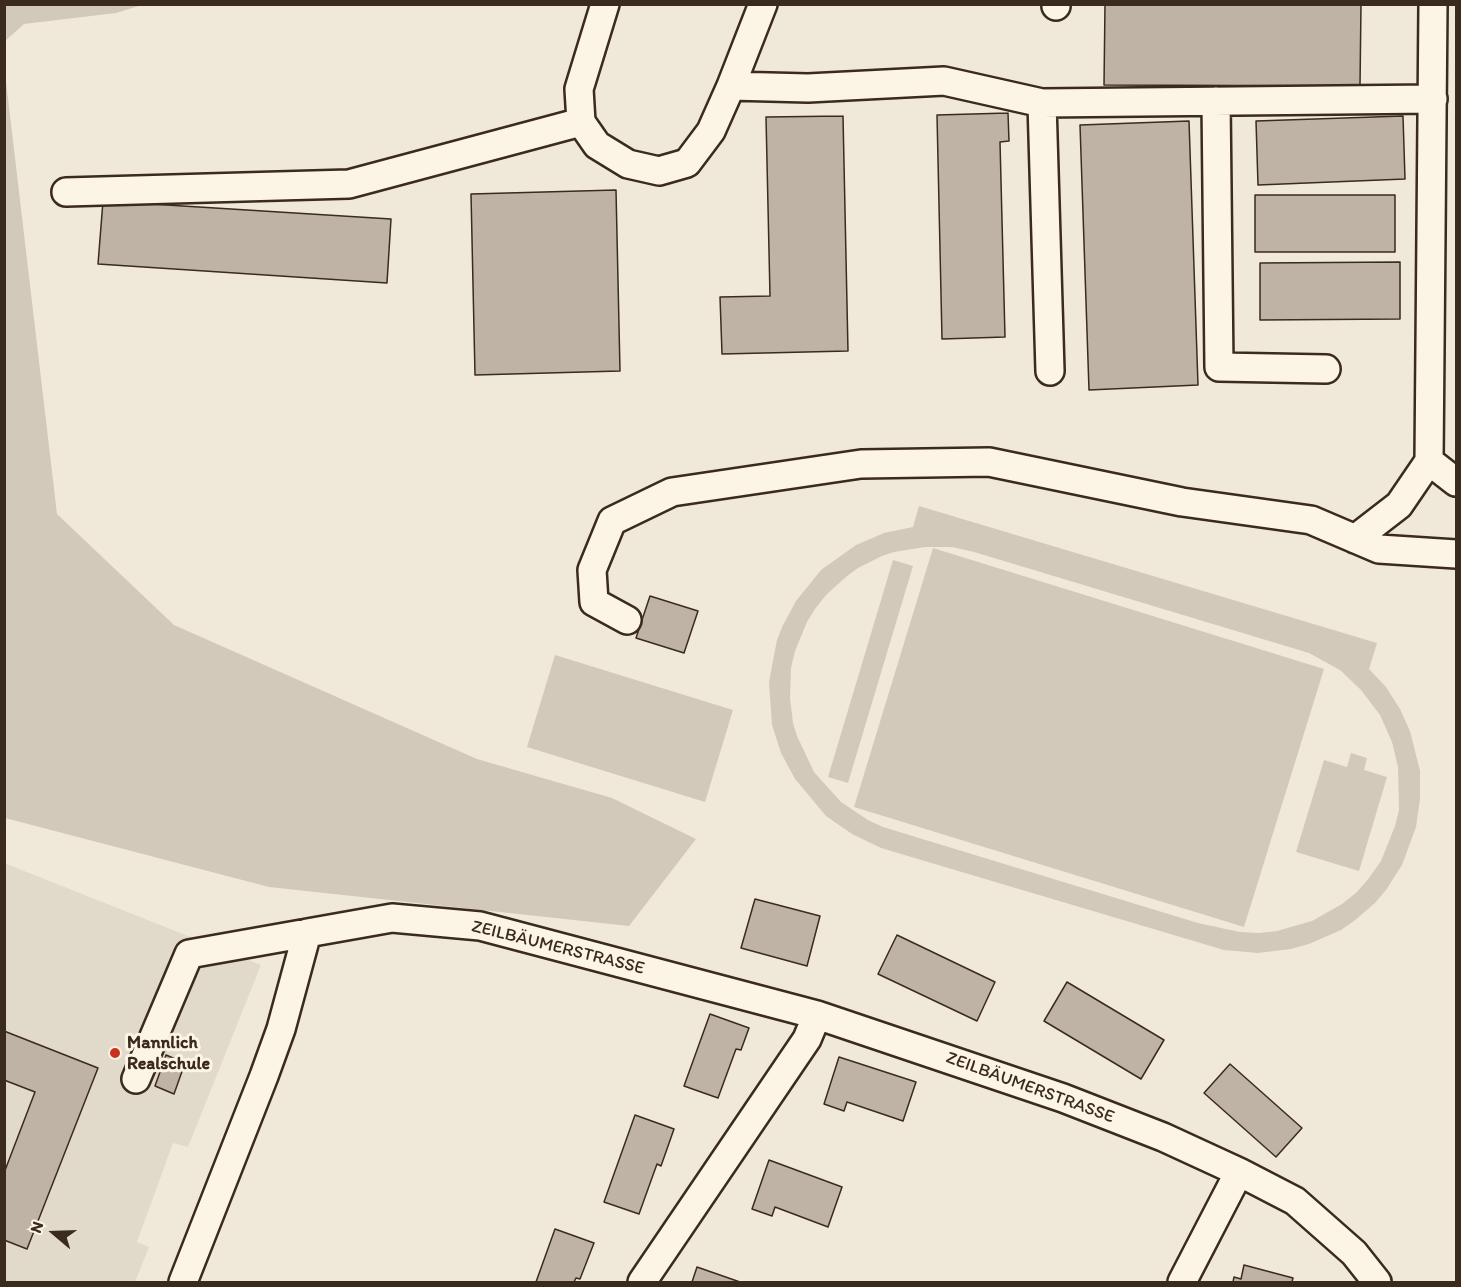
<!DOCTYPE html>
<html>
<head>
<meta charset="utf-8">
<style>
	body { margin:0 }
	#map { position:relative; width:1461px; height:1287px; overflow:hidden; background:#f0e9d9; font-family:Itim,sans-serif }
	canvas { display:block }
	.frame { position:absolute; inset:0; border:6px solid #3b2a1e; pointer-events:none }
	.north { position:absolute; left:24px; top:1203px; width:60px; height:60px; -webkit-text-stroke:4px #fcf5e5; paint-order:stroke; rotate:289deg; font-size:16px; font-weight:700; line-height:24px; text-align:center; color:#3b2a1e }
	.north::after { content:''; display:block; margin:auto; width:21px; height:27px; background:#3b2a1e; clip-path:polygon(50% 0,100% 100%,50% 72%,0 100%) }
</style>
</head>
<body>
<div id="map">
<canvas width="1461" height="1287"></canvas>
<div class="frame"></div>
<div class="north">N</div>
</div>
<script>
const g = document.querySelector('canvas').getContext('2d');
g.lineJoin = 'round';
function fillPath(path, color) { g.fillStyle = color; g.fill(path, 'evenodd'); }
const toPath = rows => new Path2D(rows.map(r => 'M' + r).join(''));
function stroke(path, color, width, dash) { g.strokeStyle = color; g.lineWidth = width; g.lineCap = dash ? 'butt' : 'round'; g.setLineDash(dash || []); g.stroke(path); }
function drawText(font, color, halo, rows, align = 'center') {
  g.font = font + ' Itim,sans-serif'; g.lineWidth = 6; g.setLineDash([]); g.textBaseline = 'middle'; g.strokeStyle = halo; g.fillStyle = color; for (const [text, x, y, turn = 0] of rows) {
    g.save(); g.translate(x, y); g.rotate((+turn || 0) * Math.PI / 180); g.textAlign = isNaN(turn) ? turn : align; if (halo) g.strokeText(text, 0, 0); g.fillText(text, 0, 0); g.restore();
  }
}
const built = toPath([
	[4,863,261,965,188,1147,173,1143,137,1242,149,1247,135,1282,5,1282]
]);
const green = toPath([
	[5,4,142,4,142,5,116,13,24,24,5,41],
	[5,73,57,514,174,625,477,759,612,798,696,839,629,926,269,887,5,818],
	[919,506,1377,643,1369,669,1386,687,1400,709,1410,731,1420,771,1420,799,1416,827,1402,865,1386,890,1375,903,1354,921,1341,930,1309,944,1291,949,1258,953,1224,950,881,848,852,834,826,816,795,779,781,753,772,725,769,682,777,640,782,627,796,601,821,570,856,545,884,533,913,527],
	[925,547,952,547,974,552,1309,653,1340,670,1361,690,1380,715,1392,742,1398,767,1399,810,1395,826,1381,861,1369,878,1357,892,1342,904,1312,921,1277,931,1259,933,1240,932,1198,923,883,827,868,820,841,802,814,772,797,736,793,723,790,698,791,668,795,651,807,622,815,609,826,595,847,576,858,568,882,556,894,552],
	[933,548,1324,669,1244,927,854,807],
	[893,560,913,566,848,783,828,777],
	[555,655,733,710,705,802,527,747],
	[1351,753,1367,758,1364,770,1387,777,1359,871,1296,852,1324,760,1347,767]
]);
const building = toPath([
	[1105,4,1361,4,1360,86,1104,85,1105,4],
	[1008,113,1009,141,1000,142,1005,337,942,339,937,115,1008,113],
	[843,116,848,351,722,354,720,297,770,296,766,117,843,116],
	[1403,116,1405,179,1258,185,1256,121,1403,116],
	[1189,121,1198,385,1089,390,1080,125,1189,121],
	[616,190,620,371,475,375,471,194,616,190],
	[1255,195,1395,195,1395,252,1255,252,1255,195],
	[103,201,391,219,387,283,98,264,103,201],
	[1400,262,1400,319,1260,320,1260,263,1400,262],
	[650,596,698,611,684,653,636,638,650,596],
	[755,899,820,916,807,966,741,948,755,899],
	[897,935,995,982,977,1021,878,974,897,935],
	[1067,982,1164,1040,1141,1079,1044,1021,1067,982],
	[710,1014,749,1028,741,1050,736,1049,718,1098,684,1086,710,1014],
	[4,1031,98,1068,27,1249,4,1240,4,1173,35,1092,4,1080,4,1031],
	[166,1055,185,1063,174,1094,155,1086,166,1055],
	[839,1057,916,1082,903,1121,847,1102,844,1111,824,1104,839,1057],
	[1230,1064,1302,1128,1276,1157,1204,1093,1230,1064],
	[635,1115,674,1129,661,1166,657,1164,639,1214,604,1202,635,1115],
	[769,1160,842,1187,828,1227,775,1207,772,1216,752,1209,769,1160],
	[555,1229,594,1243,580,1279,576,1278,574,1282,536,1282,555,1229],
	[1244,1265,1293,1278,1292,1282,1233,1282,1234,1277,1241,1279,1244,1265],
	[697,1267,740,1282,692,1282,697,1267]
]);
const minor = toPath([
	[605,4,579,89,581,122,597,145,628,164,659,171,687,163,711,131,731,86,763,4],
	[1056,6,1056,4],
	[731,86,808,88,944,81,1042,103,1433,99],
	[1216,101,1219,367,1326,369],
	[1042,103,1050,371],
	[66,192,349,184,581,122],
	[1429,461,1456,482],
	[1355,539,1399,505,1429,461,1433,4],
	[627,620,594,602,592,570,612,521,672,492,861,464,989,462,1182,502,1311,520,1379,549,1456,554],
	[136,1079,189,954,392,918,480,926,817,1015,1063,1098,1163,1137,1239,1172,1295,1201,1354,1253,1377,1282],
	[183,1282,264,1076,281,1029,307,933],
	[642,1282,807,1039,817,1015],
	[1182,1282,1239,1172]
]);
const markers = [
	[115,1053,6,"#c8321e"]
];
const streetNames = [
	["ZEILBÄUMERSTRASSE",558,948,14],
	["ZEILBÄUMERSTRASSE",1030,1088,20]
];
const poiNames = [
	["Mannlich",127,1043],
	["Realschule",127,1064]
];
fillPath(built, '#e1d9c9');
fillPath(green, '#d2c9ba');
fillPath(building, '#beb3a4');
stroke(building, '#3b2a1e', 1.5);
stroke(minor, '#3b2a1e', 32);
stroke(minor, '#fcf5e5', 27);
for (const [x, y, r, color] of markers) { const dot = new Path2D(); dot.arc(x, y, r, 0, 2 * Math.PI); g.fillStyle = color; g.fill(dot); stroke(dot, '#fcf5e5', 2); }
drawText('18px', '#3b2a1e', '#fcf5e5', streetNames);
drawText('bold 18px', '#3b2a1e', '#fcf5e5', poiNames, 'left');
</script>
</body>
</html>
